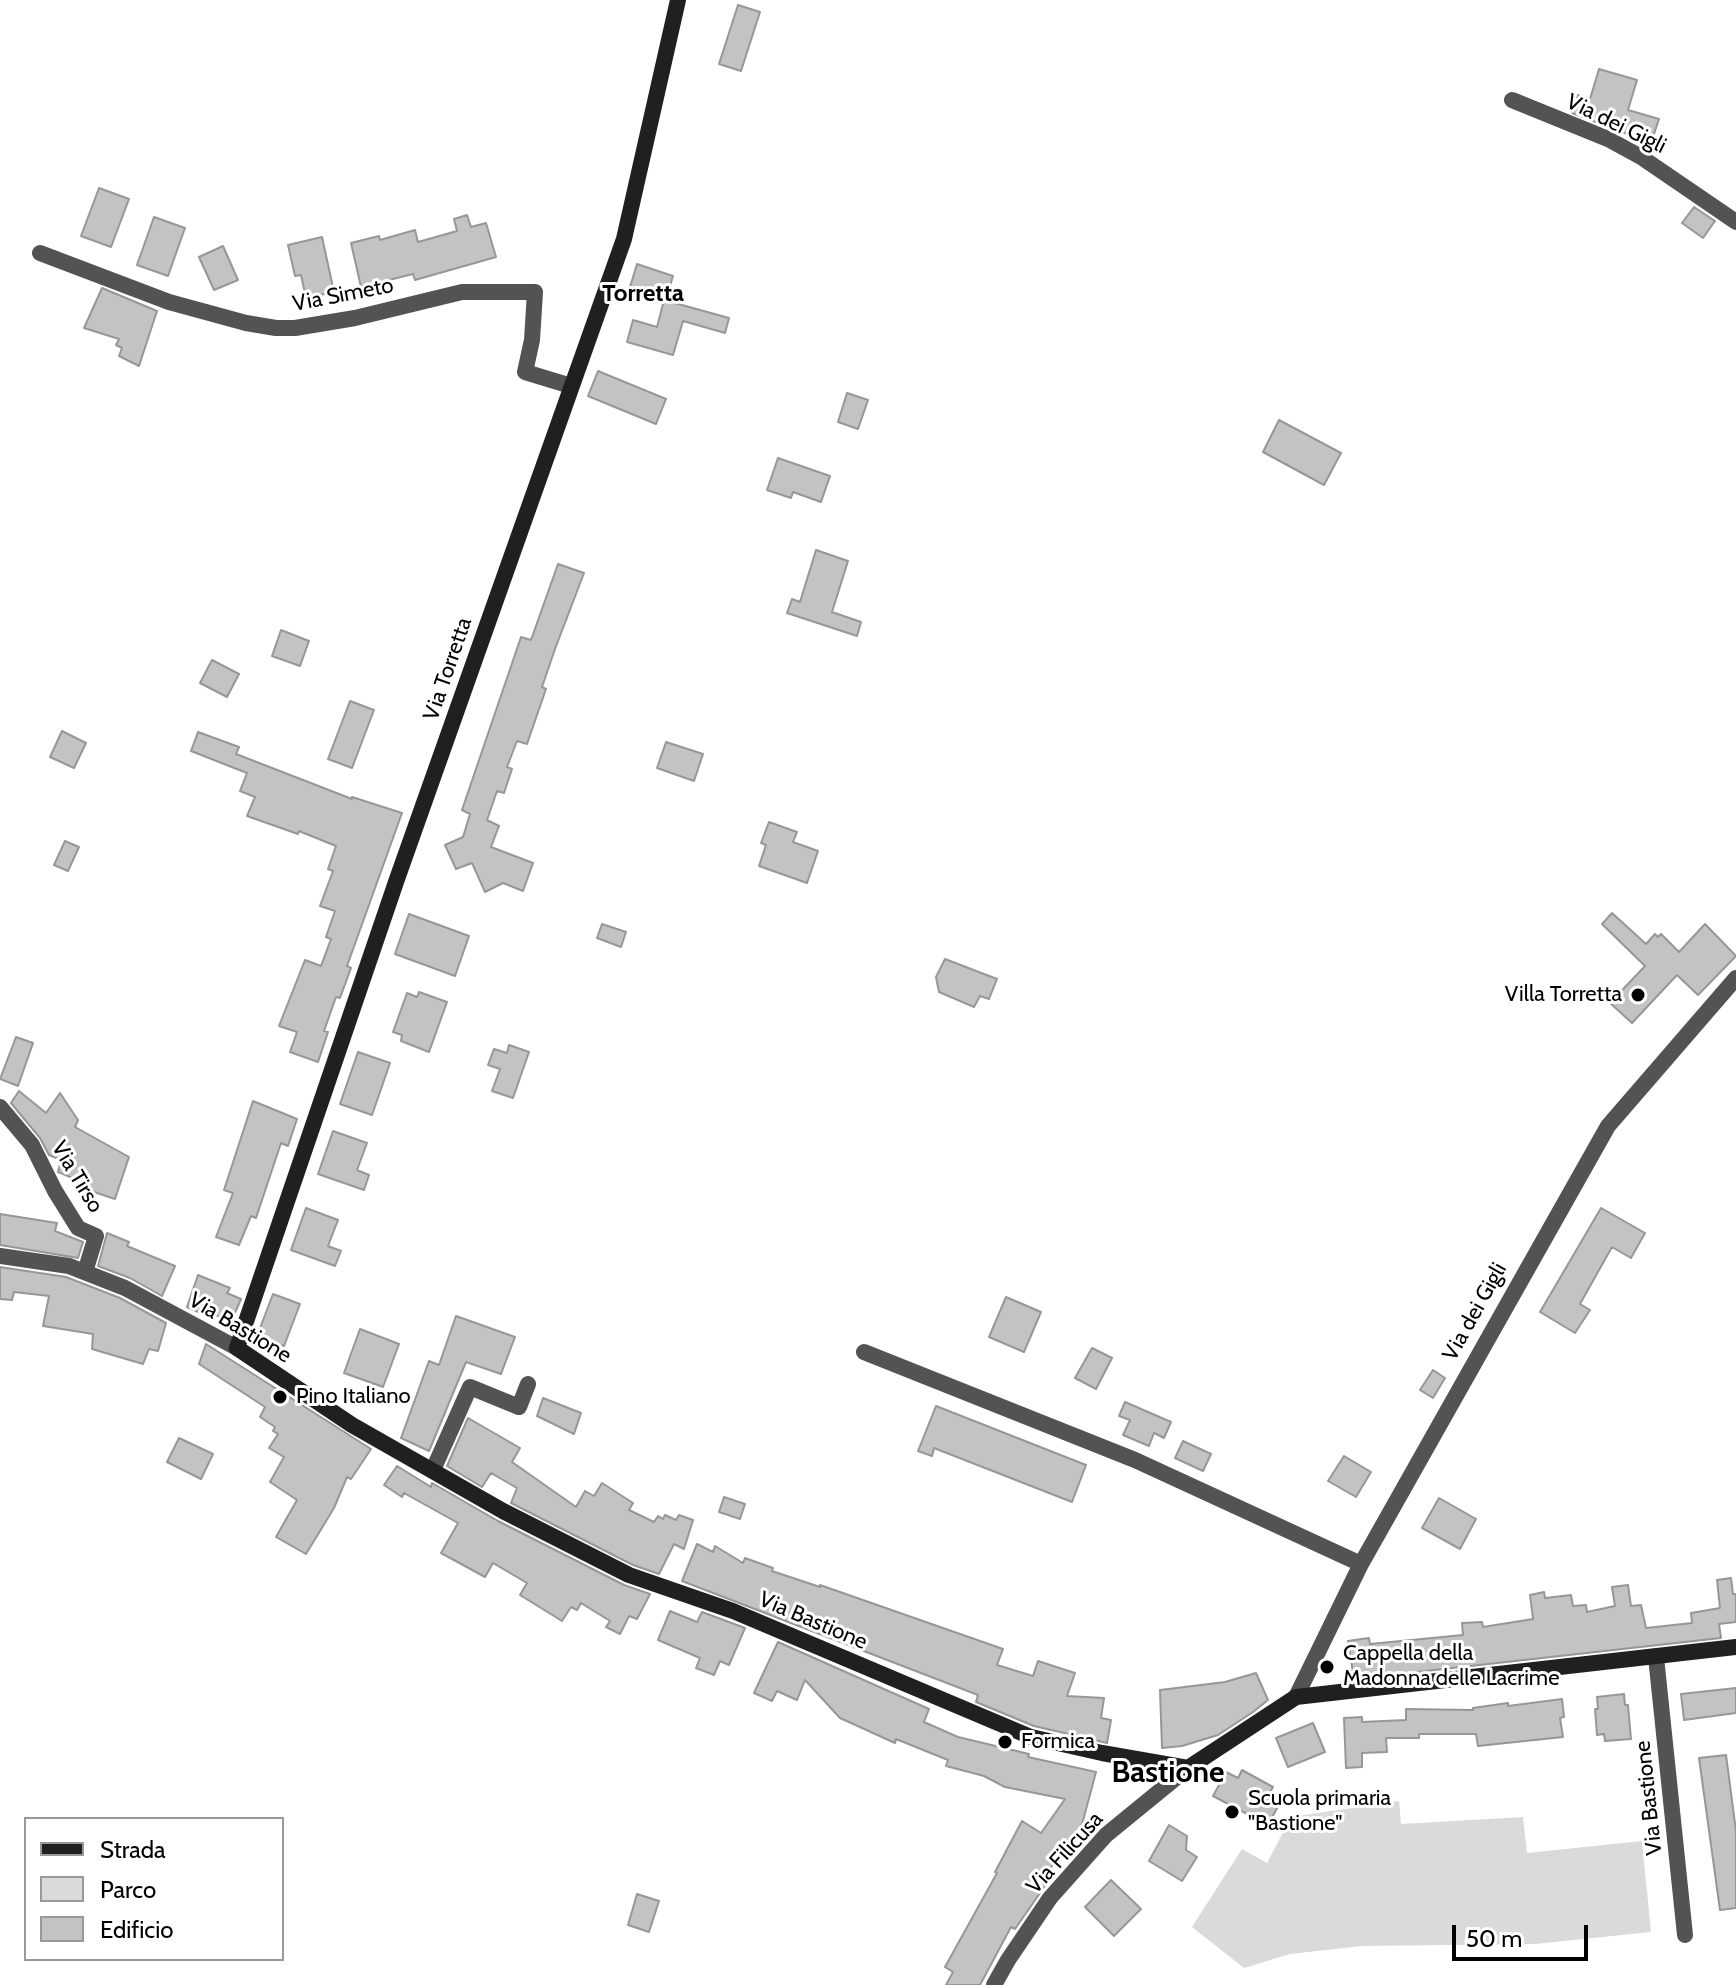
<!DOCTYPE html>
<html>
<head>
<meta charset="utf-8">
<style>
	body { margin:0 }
	#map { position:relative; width:1736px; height:1985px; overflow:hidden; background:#fff; font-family:Cabin,sans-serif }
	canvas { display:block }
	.legend { position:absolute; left:24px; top:1817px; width:260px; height:144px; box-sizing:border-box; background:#fff; border:2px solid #999; margin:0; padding:10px 14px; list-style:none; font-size:24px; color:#000 }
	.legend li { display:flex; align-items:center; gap:16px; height:40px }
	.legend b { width:40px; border:2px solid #999 }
	.scale { position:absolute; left:1452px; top:1925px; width:136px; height:36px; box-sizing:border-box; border:4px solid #000; border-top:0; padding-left:10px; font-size:24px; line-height:28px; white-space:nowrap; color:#000; -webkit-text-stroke:6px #fff; paint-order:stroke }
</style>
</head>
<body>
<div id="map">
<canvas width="1736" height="1985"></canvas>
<ul class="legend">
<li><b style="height:10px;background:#202020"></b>Strada</li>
<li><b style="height:22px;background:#dadada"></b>Parco</li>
<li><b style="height:22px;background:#c3c3c3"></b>Edificio</li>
</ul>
<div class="scale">50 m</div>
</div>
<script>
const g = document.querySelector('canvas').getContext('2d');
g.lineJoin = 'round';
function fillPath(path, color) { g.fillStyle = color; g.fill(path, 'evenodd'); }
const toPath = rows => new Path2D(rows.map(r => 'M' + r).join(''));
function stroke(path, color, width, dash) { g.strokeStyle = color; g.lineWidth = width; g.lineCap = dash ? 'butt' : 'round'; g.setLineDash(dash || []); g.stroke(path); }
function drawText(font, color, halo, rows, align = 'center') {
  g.font = font + ' Cabin,sans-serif'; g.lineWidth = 6; g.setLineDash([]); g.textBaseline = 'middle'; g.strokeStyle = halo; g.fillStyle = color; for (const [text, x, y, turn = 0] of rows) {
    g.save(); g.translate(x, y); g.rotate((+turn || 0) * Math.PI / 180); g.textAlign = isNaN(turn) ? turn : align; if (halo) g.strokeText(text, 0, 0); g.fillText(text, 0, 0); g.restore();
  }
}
const green = toPath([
	[1399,1801,1401,1824,1523,1817,1527,1853,1642,1841,1651,1932,1535,1944,1362,1946,1290,1954,1244,1968,1192,1927,1242,1849,1267,1863,1291,1817]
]);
const building = toPath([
	[738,5,760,12,741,71,719,64,738,5],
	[1599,69,1637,80,1628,110,1659,119,1651,143,1572,113,1578,95,1590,99,1599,69],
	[99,188,129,199,111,247,81,236,99,188],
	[1694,207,1715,221,1703,238,1682,223,1694,207],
	[467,215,471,227,486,223,496,257,415,280,413,274,361,287,351,243,379,236,380,240,415,230,418,242,457,231,454,219,467,215],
	[154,217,185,228,168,276,137,265,154,217],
	[322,237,334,292,306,298,301,275,295,276,288,245,322,237],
	[223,246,238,280,214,290,199,257,223,246],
	[637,264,673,276,666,299,630,287,637,264],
	[102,288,157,311,139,366,119,356,122,348,116,345,119,339,84,328,102,288],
	[664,300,729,318,725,333,683,321,673,355,627,342,633,320,657,327,664,300],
	[598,371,666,399,656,424,588,396,598,371],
	[847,393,868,400,858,429,838,422,847,393],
	[1279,420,1341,453,1324,485,1263,452,1279,420],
	[778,458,830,476,821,502,793,492,791,498,767,490,778,458],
	[816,550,848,561,832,612,861,622,857,636,787,613,792,599,800,602,816,550],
	[558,564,584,573,555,649,542,687,546,689,527,744,517,741,507,767,512,769,504,793,497,791,487,820,499,826,491,847,533,863,523,891,503,883,485,892,472,863,456,869,445,845,463,837,470,814,462,810,521,637,531,640,558,564],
	[281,630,309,641,300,666,272,656,281,630],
	[212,660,239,674,227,697,200,683,212,660],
	[350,701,374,710,352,768,328,759,350,701],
	[62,731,86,743,74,768,50,757,62,731],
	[198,732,239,747,236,754,352,799,352,797,402,813,347,966,351,968,340,998,336,997,324,1031,328,1032,318,1062,290,1052,297,1032,279,1026,305,960,321,966,331,939,326,937,335,911,320,906,333,871,328,869,336,846,299,831,298,834,247,816,255,797,240,791,247,773,191,751,198,732],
	[666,742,703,754,694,781,657,768,666,742],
	[769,822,797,832,793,842,818,851,807,883,759,866,766,845,761,843,769,822],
	[65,841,79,847,68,871,54,865,65,841],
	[1612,913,1646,944,1655,934,1658,937,1661,934,1679,952,1705,924,1736,956,1698,995,1677,975,1632,1023,1610,1003,1645,966,1602,924,1612,913],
	[409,914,469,936,455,976,395,954,409,914],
	[602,924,626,932,621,947,597,938,602,924],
	[945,959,997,979,989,999,980,996,974,1007,939,992,936,977,945,959],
	[419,992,447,1002,429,1052,401,1041,402,1035,393,1032,407,993,417,997,419,992],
	[16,1037,33,1043,18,1086,0,1079,16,1037],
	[509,1045,529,1052,513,1098,492,1091,500,1069,488,1065,494,1049,507,1053,509,1045],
	[358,1052,390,1063,372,1115,340,1104,358,1052],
	[19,1091,46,1113,60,1093,78,1120,75,1127,129,1157,115,1199,73,1185,75,1179,58,1172,61,1160,49,1155,40,1138,11,1103,19,1091],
	[253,1101,297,1119,288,1146,281,1143,256,1218,251,1216,239,1245,216,1237,233,1193,224,1190,253,1101],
	[333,1131,367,1143,357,1170,369,1175,364,1190,318,1174,333,1131],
	[306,1208,338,1220,328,1246,341,1251,335,1266,291,1250,306,1208],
	[1601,1208,1645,1233,1631,1258,1612,1247,1580,1304,1590,1310,1575,1333,1540,1312,1601,1208],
	[0,1214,57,1223,55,1231,83,1242,78,1258,0,1245,0,1214],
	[107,1233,129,1242,127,1246,175,1266,162,1296,130,1278,98,1266,107,1233],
	[0,1267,66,1277,120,1298,166,1323,158,1351,149,1349,143,1364,92,1349,93,1334,43,1326,49,1296,14,1292,12,1300,0,1299,0,1267],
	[198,1275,230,1288,227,1293,241,1299,231,1322,207,1311,205,1315,187,1307,198,1275],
	[273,1294,300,1304,284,1346,257,1336,273,1294],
	[1006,1297,1041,1312,1024,1352,989,1337,1006,1297],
	[456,1316,515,1337,501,1374,466,1362,429,1451,401,1438,429,1361,439,1365,456,1316],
	[360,1329,399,1344,383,1387,344,1373,360,1329],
	[206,1344,371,1449,351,1479,347,1477,334,1508,306,1554,276,1537,297,1500,270,1482,284,1457,269,1448,278,1434,273,1431,275,1427,260,1417,265,1407,199,1364,206,1344],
	[1092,1348,1112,1358,1096,1389,1075,1378,1092,1348],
	[1433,1370,1445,1378,1433,1398,1420,1390,1433,1370],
	[543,1398,581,1413,574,1434,537,1416,543,1398],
	[1125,1402,1171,1422,1164,1438,1154,1433,1149,1446,1123,1435,1130,1420,1119,1416,1125,1402],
	[936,1406,1086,1465,1072,1502,934,1448,932,1456,918,1451,936,1406],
	[468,1418,520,1448,512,1462,576,1507,585,1491,594,1496,602,1483,633,1503,629,1510,654,1522,658,1516,663,1519,665,1515,676,1520,679,1515,693,1520,684,1549,674,1544,659,1574,633,1565,511,1503,517,1488,491,1473,482,1487,447,1466,468,1418],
	[179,1438,213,1454,201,1479,167,1462,179,1438],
	[1183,1441,1211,1454,1203,1471,1175,1458,1183,1441],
	[1344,1456,1371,1472,1356,1497,1328,1481,1344,1456],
	[397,1466,431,1487,432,1483,498,1521,624,1585,650,1594,637,1619,629,1616,620,1634,606,1627,610,1621,581,1603,577,1610,571,1607,562,1621,520,1595,527,1583,493,1563,485,1577,441,1553,458,1523,404,1493,402,1497,384,1485,397,1466],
	[724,1497,745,1504,740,1519,719,1512,724,1497],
	[1439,1498,1476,1519,1460,1549,1422,1528,1439,1498],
	[697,1544,713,1552,715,1546,743,1563,745,1558,773,1568,772,1571,820,1587,820,1585,1003,1649,997,1665,1033,1676,1038,1661,1075,1673,1067,1696,1104,1698,1101,1718,1111,1720,1107,1743,1034,1726,976,1702,978,1695,682,1581,697,1544],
	[1731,1578,1733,1594,1736,1594,1736,1622,1719,1624,1721,1638,1354,1679,1348,1641,1369,1638,1370,1644,1463,1635,1462,1623,1482,1622,1483,1627,1533,1619,1530,1595,1544,1592,1545,1598,1571,1595,1573,1606,1586,1605,1587,1612,1615,1606,1612,1587,1628,1585,1631,1606,1641,1605,1646,1628,1692,1623,1691,1613,1720,1608,1717,1580,1731,1578],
	[670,1611,697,1622,702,1612,745,1628,729,1665,720,1661,714,1675,696,1668,700,1658,658,1640,670,1611],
	[778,1642,929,1709,924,1722,958,1737,1029,1754,1028,1757,1096,1772,1080,1832,1072,1847,1069,1845,1062,1857,1059,1855,1043,1880,1047,1883,1015,1929,1011,1927,980,1985,946,1985,953,1972,945,1967,997,1873,995,1872,1022,1821,1041,1833,1065,1799,1005,1787,984,1776,946,1766,948,1760,896,1739,895,1743,840,1718,805,1680,797,1700,777,1691,772,1701,754,1693,778,1642],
	[1256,1673,1268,1700,1253,1712,1218,1735,1182,1746,1162,1748,1160,1690,1225,1682,1256,1673],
	[1736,1688,1736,1713,1684,1720,1681,1694,1736,1688],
	[1624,1694,1625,1705,1628,1705,1631,1739,1605,1741,1604,1734,1597,1735,1595,1709,1598,1709,1597,1697,1624,1694],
	[1562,1699,1564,1717,1560,1718,1563,1737,1478,1746,1476,1734,1419,1734,1419,1738,1386,1738,1387,1752,1362,1753,1362,1767,1346,1768,1344,1718,1362,1717,1362,1722,1406,1720,1406,1709,1473,1710,1473,1708,1508,1703,1508,1706,1562,1699],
	[1313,1723,1325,1752,1288,1767,1276,1738,1313,1723],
	[1726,1755,1736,1831,1736,1908,1720,1910,1699,1758,1726,1755],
	[1242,1770,1273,1787,1269,1794,1281,1801,1268,1825,1213,1796,1226,1772,1238,1778,1242,1770],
	[1169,1825,1187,1836,1186,1850,1197,1857,1182,1881,1149,1861,1169,1825],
	[1111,1880,1141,1909,1114,1936,1085,1907,1111,1880],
	[637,1894,659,1901,649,1932,628,1925,637,1894]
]);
const street = toPath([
	[1512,100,1608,139,1641,157,1736,222],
	[40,253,169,302,246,323,276,328,295,328,355,318,462,292,535,292,532,340,525,372,571,386],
	[0,1107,32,1145,55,1191,78,1228,96,1236,85,1272],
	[0,1256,69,1266,125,1288,237,1348],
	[864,1352,1135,1460,1361,1564],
	[433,1470,470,1387,519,1407,528,1384],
	[1656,1657,1685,1935],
	[1296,1697,1361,1564,1608,1126,1736,978],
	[994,1985,1008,1960,1050,1898,1106,1835,1188,1768]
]);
const secondary = toPath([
	[678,0,624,239,397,879,237,1348,352,1425,503,1511,629,1575,733,1611,1031,1737,1102,1753,1188,1768,1296,1697,1736,1647]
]);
const markers = [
	[1638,995,8,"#000"],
	[280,1397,8,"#000"],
	[1327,1667,8,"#000"],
	[1005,1742,8,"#000"],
	[1232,1812,8,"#000"]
];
const streetNames = [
	["Via dei Gigli",1616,124,26],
	["Via Simeto",343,295,-11],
	["Via Torretta",448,669,-71],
	["Via Tirso",77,1177,59],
	["Via dei Gigli",1475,1312,-61],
	["Via Bastione",240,1328,31],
	["Via Bastione",813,1621,23],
	["Via Bastione",1649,1798,-96],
	["Via Filicusa",1065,1853,-48]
];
const poiNames = [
	["Villa Torretta",1622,995,"right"],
	["Pino Italiano",296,1397],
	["Cappella della",1343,1654],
	["Madonna delle Lacrime",1343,1679],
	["Formica",1021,1742],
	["Scuola primaria",1248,1799],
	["\"Bastione\"",1248,1824]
];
const neighbourhoodNames = [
	["Torretta",643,294]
];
const districtNames = [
	["Bastione",1168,1773]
];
fillPath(green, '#dadada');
fillPath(building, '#c3c3c3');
stroke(building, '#979797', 2);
stroke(street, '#535353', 16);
stroke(secondary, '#202020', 16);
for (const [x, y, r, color] of markers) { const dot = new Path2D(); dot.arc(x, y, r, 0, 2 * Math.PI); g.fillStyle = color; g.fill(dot); stroke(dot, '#fff', 3); }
drawText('22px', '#000', '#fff', streetNames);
drawText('22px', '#000', '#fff', poiNames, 'left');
drawText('bold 24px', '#000', '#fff', neighbourhoodNames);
drawText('bold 30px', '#000', '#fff', districtNames);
</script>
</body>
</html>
